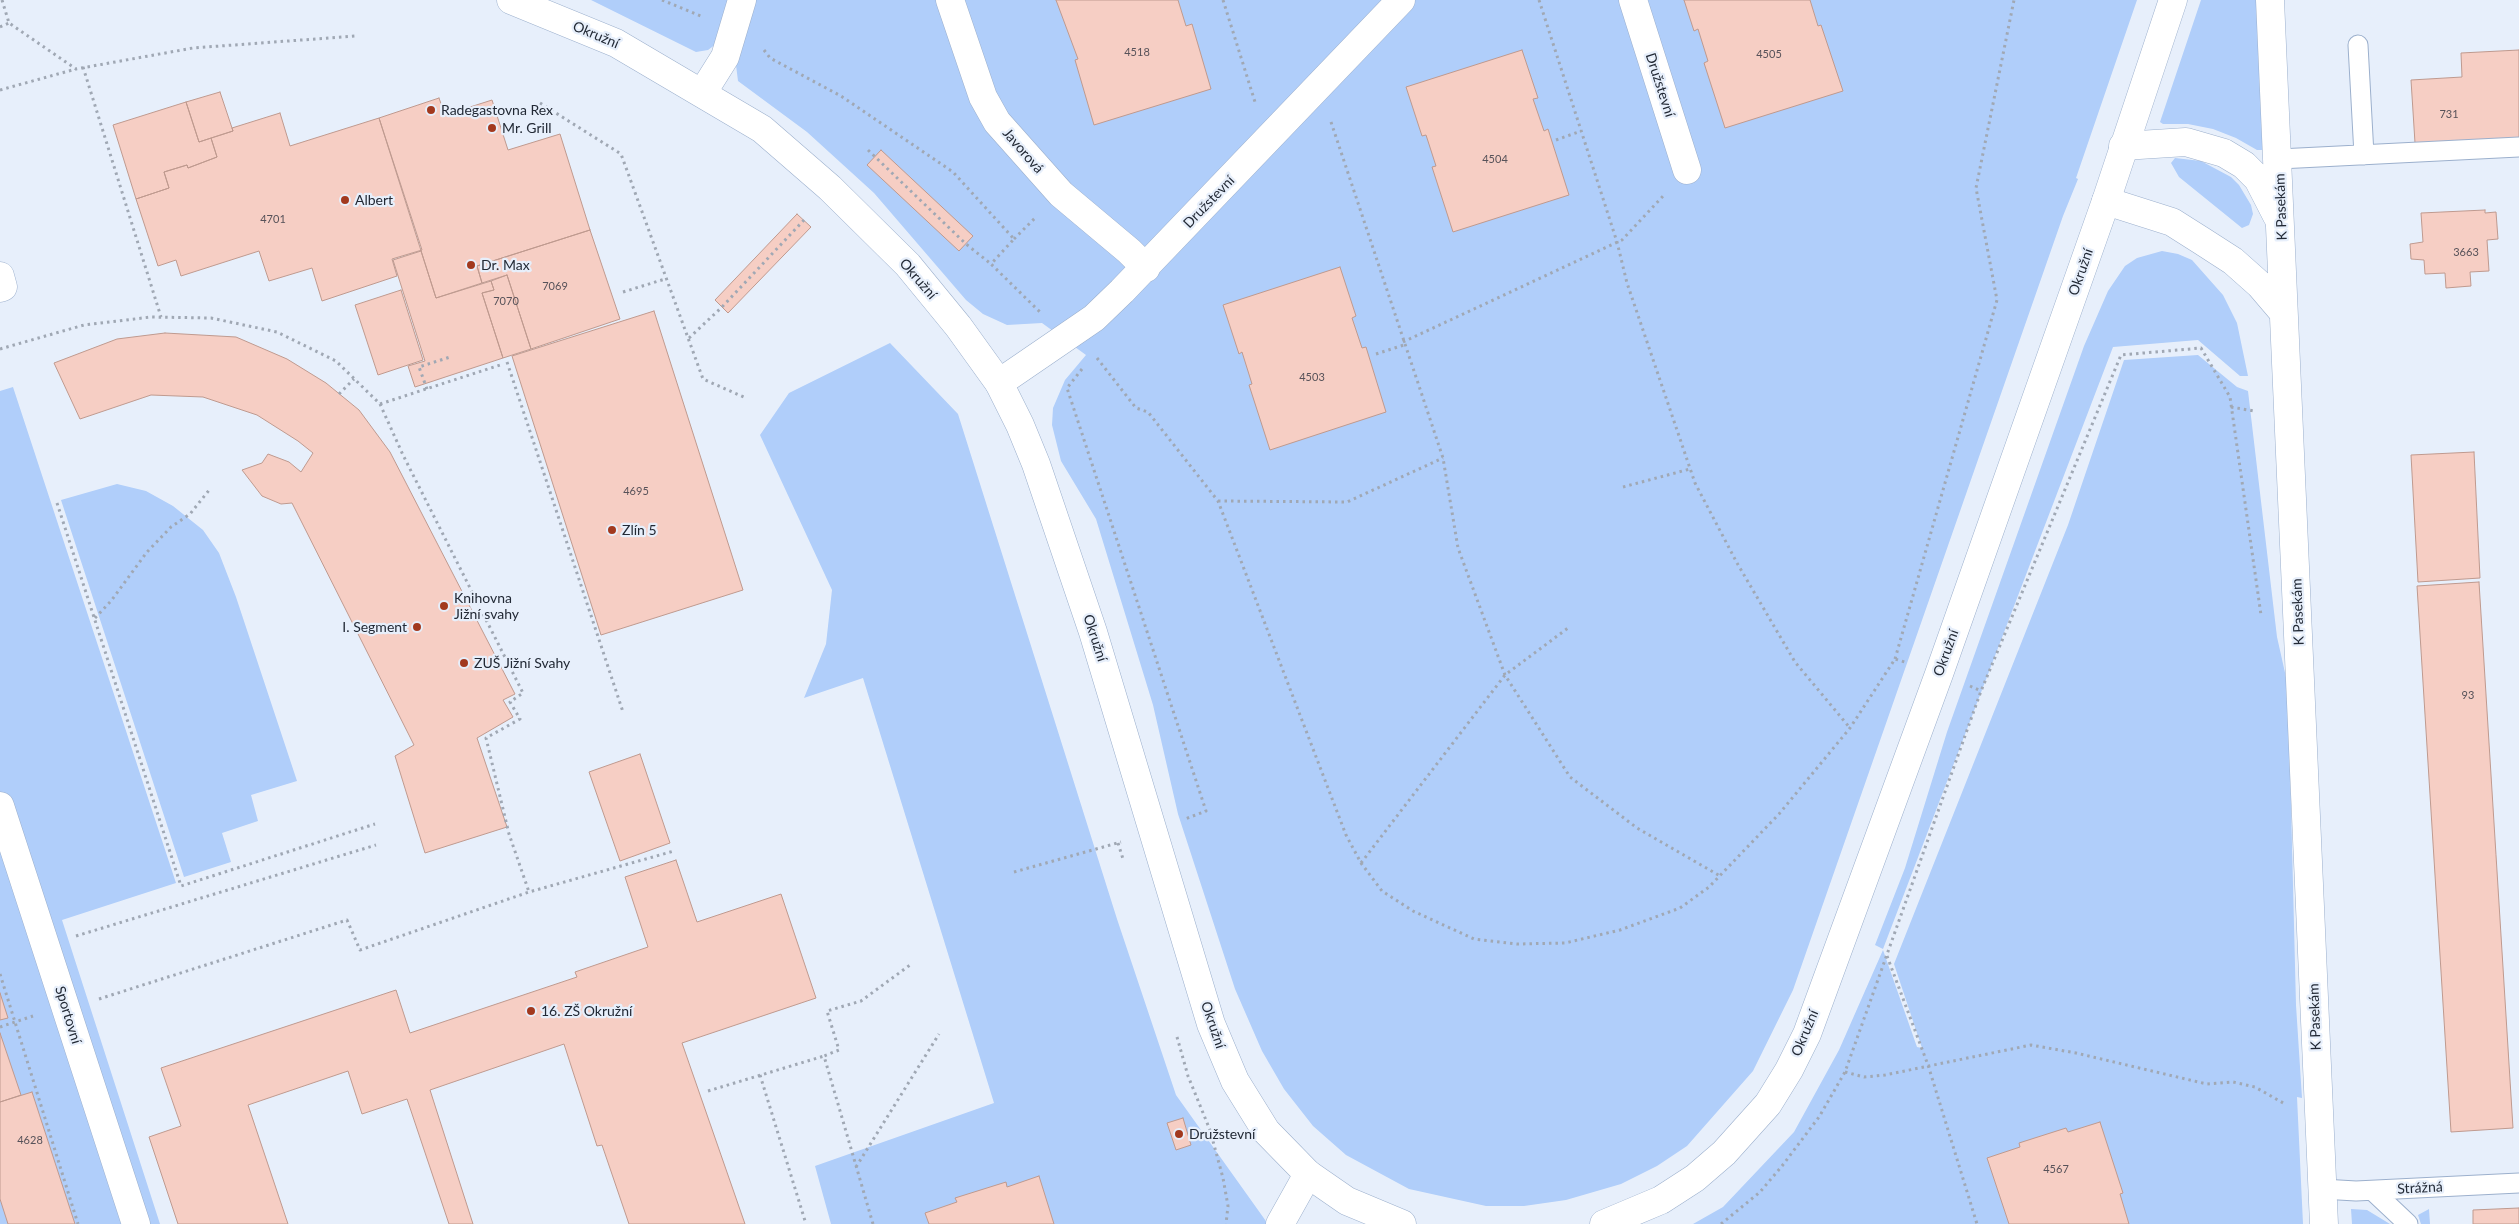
<!DOCTYPE html>
<html>
<head>
<meta charset="utf-8">
<style>
	body { margin:0 }
	canvas { display:block; background:#e7effb }
</style>
</head>
<body>
<canvas width="2519" height="1224"></canvas>
<script>
const g = document.querySelector('canvas').getContext('2d');
g.lineJoin = 'round';
function fillPath(path, color) { g.fillStyle = color; g.fill(path, 'evenodd'); }
const toPath = rows => new Path2D(rows.map(r => 'M' + r).join(''));
function stroke(path, color, width, dash) { g.strokeStyle = color; g.lineWidth = width; g.lineCap = dash ? 'butt' : 'round'; g.setLineDash(dash || []); g.stroke(path); }
function drawText(font, color, halo, rows, align = 'center') {
  g.font = font + ' Lato,sans-serif'; g.lineWidth = 4.5; g.setLineDash([]); g.textBaseline = 'middle'; g.strokeStyle = halo; g.fillStyle = color; for (const [text, x, y, turn = 0] of rows) {
    g.save(); g.translate(x, y); g.rotate((+turn || 0) * Math.PI / 180); g.textAlign = isNaN(turn) ? turn : align; if (halo) g.strokeText(text, 0, 0); g.fillText(text, 0, 0); g.restore();
  }
}
const green = toPath([
	[591,0,2137,0,2076,178,2078,179,2063,216,1793,990,1753,1071,1687,1146,1657,1166,1621,1184,1566,1200,1524,1206,1486,1206,1409,1189,1346,1155,1313,1126,1284,1089,1262,1051,1235,989,1178,814,1153,705,1096,519,1061,461,1052,425,1053,408,1065,380,1086,355,1042,323,1007,325,983,314,966,300,874,193,807,132,738,81,736,65,720,41,708,50,696,52],
	[2201,0,2256,0,2265,145,2263,150,2257,150,2236,138,2213,129,2188,124,2163,124,2160,122],
	[2175,158,2201,161,2231,177,2239,185,2251,205,2253,214,2249,225,2242,228,2179,177,2171,163],
	[2162,251,2178,254,2192,260,2223,295,2237,323,2248,376,2240,376,2198,340,2113,347,1883,949,1875,945,1905,868,1947,732,2084,346,2108,291,2125,266,2137,258],
	[890,343,958,414,1117,919,1176,1095,1268,1224,831,1224,815,1166,994,1103,863,678,804,698,826,644,832,590,760,435,789,393],
	[2198,355,2237,387,2248,391,2277,637,2288,686,2296,1005,2302,1098,2297,1097,2303,1224,1693,1224,1723,1207,1794,1132,1839,1050,1883,950,1917,1047,1922,1048,1894,964,2068,525,2124,360],
	[13,387,176,883,62,920,160,1224,0,1224,0,391],
	[117,484,146,491,173,506,203,530,219,553,236,597,297,781,251,795,258,821,222,833,231,862,184,877,61,500],
	[2351,1209,2367,1210,2390,1224,2352,1224],
	[2429,1209,2430,1224,2421,1224,2418,1215]
]);
const building = toPath([
	[1056,0,1178,0,1186,26,1192,24,1211,89,1094,125,1075,60,1078,59,1056,0],
	[1684,0,1810,0,1818,26,1821,25,1843,91,1725,128,1704,63,1708,61,1698,29,1694,31,1684,0],
	[1522,50,1538,98,1533,99,1544,131,1548,129,1569,195,1453,232,1432,167,1436,166,1426,135,1422,136,1406,87,1522,50],
	[2519,50,2519,142,2454,146,2454,141,2415,143,2411,80,2462,77,2461,53,2519,50],
	[220,92,233,131,199,142,186,102,220,92],
	[439,98,445,115,492,100,508,150,560,134,590,230,477,266,482,283,436,298,379,118,439,98],
	[186,102,199,142,211,138,217,157,188,168,187,165,164,172,169,188,136,199,113,125,186,102],
	[280,113,290,146,379,118,422,250,392,259,397,276,322,301,312,268,269,281,259,251,181,276,176,260,158,266,136,199,169,188,164,172,187,165,188,168,217,157,211,138,233,131,232,128,280,113],
	[881,150,973,236,959,251,867,165,881,150],
	[2485,210,2485,213,2496,212,2498,239,2487,240,2489,271,2470,272,2471,286,2446,288,2445,273,2425,274,2424,260,2411,259,2410,244,2423,242,2421,213,2485,210],
	[797,214,811,227,728,313,715,300,797,214],
	[590,230,620,319,531,349,507,275,482,283,477,266,590,230],
	[421,251,436,298,491,281,494,290,482,293,503,358,415,387,408,366,425,361,393,260,421,251],
	[1340,267,1356,316,1352,318,1362,348,1366,347,1386,412,1270,450,1249,385,1252,384,1242,352,1239,354,1223,305,1340,267],
	[507,275,531,349,503,358,482,293,494,290,491,281,507,275],
	[401,290,423,360,378,375,355,305,401,290],
	[654,311,743,590,601,635,512,356,654,311],
	[165,333,236,337,287,359,326,383,359,410,390,452,515,694,503,700,513,717,477,738,507,827,425,853,395,756,414,745,292,503,281,504,262,496,242,470,262,463,268,454,289,462,301,472,313,453,298,441,257,415,203,397,151,395,80,419,54,363,117,339,165,333],
	[2474,452,2480,578,2418,582,2411,455,2474,452],
	[2479,582,2513,1128,2451,1132,2417,586,2479,582],
	[640,754,670,843,620,861,589,772,640,754],
	[676,860,697,922,781,894,816,998,682,1043,745,1224,629,1224,602,1145,597,1146,564,1044,430,1090,473,1224,449,1224,407,1099,362,1114,348,1071,248,1105,288,1224,178,1224,149,1137,181,1126,161,1068,396,990,410,1033,577,977,575,972,648,947,625,877,676,860],
	[0,993,8,1018,0,1020,0,993],
	[0,1033,21,1095,0,1102,0,1033],
	[32,1092,75,1224,8,1224,0,1199,0,1102,32,1092],
	[1183,1118,1191,1145,1176,1150,1167,1123,1183,1118],
	[2100,1122,2123,1193,2120,1194,2129,1224,2009,1224,1987,1158,2020,1147,2019,1143,2066,1128,2068,1132,2100,1122],
	[1039,1176,1054,1224,929,1224,925,1213,957,1202,955,1198,1006,1182,1007,1187,1039,1176],
	[2519,1208,2519,1224,2473,1224,2473,1210,2519,1208]
]);
const path = toPath([
	[2,0,9,23,76,69,193,48,356,36],
	[662,0,703,17],
	[1223,0,1255,102],
	[1539,0,1617,242,1627,283,1695,483,1737,563,1795,662,1850,728],
	[0,27,9,23],
	[764,50,770,58,841,96,953,172,1014,239,991,264,1041,313],
	[83,67,161,317],
	[0,90,76,69],
	[540,103,621,154,703,379,746,398],
	[1331,122,1443,458,1458,548,1505,675,1570,777,1637,828,1720,876],
	[1556,140,1581,131],
	[868,150,966,244,991,264],
	[1014,239,1037,216],
	[623,292,665,279],
	[689,338,722,307,804,220],
	[1403,342,1622,240,1665,194],
	[0,349,84,325,151,317,211,318,277,332,336,361,380,404,403,455,523,693,510,702,520,719,486,738,509,834,529,892],
	[1376,354,1404,345],
	[1097,358,1136,408,1148,412,1218,501,1346,835,1361,863,1382,891,1413,911,1474,939,1517,944,1565,943,1620,930,1680,908,1709,887,1779,814,1850,728,1895,659,1908,663],
	[507,362,623,712],
	[1082,369,1067,388,1206,811,1185,819],
	[427,389,419,367,450,357],
	[339,394,354,379],
	[380,404,500,365],
	[2231,407,2254,411],
	[1623,487,1690,469],
	[1218,501,1347,502,1443,458],
	[57,503,181,886,375,824],
	[95,618,111,601,147,552,171,527,190,514,210,489],
	[1895,659,1997,300,1976,188,2014,0],
	[1970,686,1981,691],
	[1118,843,1123,859],
	[1361,863,1505,675,1568,628],
	[1014,872,1121,842],
	[76,936,376,845],
	[1887,956,1928,1065,1977,1224],
	[0,974,78,1224],
	[99,999,347,920,360,950,529,892,674,851],
	[0,1027,33,1016],
	[1177,1037,1188,1076,1210,1130,1223,1178,1228,1206,1226,1224],
	[1845,1072,1864,1077,1885,1075,2031,1045,2076,1053,2207,1084,2233,1082,2255,1087,2285,1104],
	[760,1075,806,1224],
	[708,1091,824,1056],
	[856,1167,939,1034],
	[873,1224,824,1056,839,1050,827,1011,861,1001,910,965],
	[1721,1224,1760,1192,1782,1166,1819,1117,1845,1072,1981,691,2121,355,2201,348,2230,397,2261,615]
]);
const lane = toPath([
	[2358,45,2364,155],
	[2279,159,2519,147],
	[2322,1189,2356,1191,2519,1183],
	[2373,1191,2408,1224]
]);
const street = toPath([
	[950,0,983,97,997,122,1061,194,1129,251,1146,268],
	[1633,0,1687,170],
	[2270,0,2324,1224],
	[703,92,725,57,742,0],
	[2123,146,2186,142,2224,153,2244,165,2258,179,2277,216],
	[2106,201,2172,222,2202,241,2233,261,2260,285,2283,312],
	[0,276,3,287,0,288],
	[999,383,1094,318,1122,291,1401,0],
	[0,806,136,1224],
	[1280,1224,1308,1174]
]);
const secondary = toPath([
	[511,0,616,43,762,129,830,188,908,265,958,326,999,383,1020,425,1036,464,1093,632,1211,1024,1235,1081,1266,1131,1308,1174,1347,1201,1402,1224],
	[1604,1224,1661,1200,1695,1178,1724,1153,1768,1104,1789,1070,1807,1034,1939,674,2106,201,2173,0]
]);
const markers = [
	[431,110,5,"#a2391e"],
	[492,128,5,"#a2391e"],
	[345,200,5,"#a2391e"],
	[471,265,5,"#a2391e"],
	[612,530,5,"#a2391e"],
	[444,606,5,"#a2391e"],
	[417,627,5,"#a2391e"],
	[464,663,5,"#a2391e"],
	[531,1011,5,"#a2391e"],
	[1179,1134,5,"#a2391e"]
];
const numberNames = [
	["4518",1137,52],
	["4505",1769,54],
	["731",2449,114],
	["4504",1495,159],
	["4701",273,219],
	["3663",2466,252],
	["7069",555,286],
	["7070",506,301],
	["4503",1312,377],
	["4695",636,491],
	["93",2468,695],
	["4628",30,1140],
	["4567",2056,1169]
];
const streetNames = [
	["Okružní",596,35,23],
	["Družstevní",1660,85,72],
	["Javorová",1023,151,49],
	["Družstevní",1209,202,-46],
	["K Pasekám",2281,207,-92],
	["Okružní",2081,272,-71],
	["Okružní",918,279,49],
	["K Pasekám",2298,612,-92],
	["Okružní",1095,638,72],
	["Okružní",1946,653,-70],
	["Sportovní",68,1015,73],
	["K Pasekám",2315,1017,-92],
	["Okružní",1213,1025,71],
	["Okružní",1805,1033,-67],
	["Strážná",2420,1188,-3]
];
const poiNames = [
	["Radegastovna Rex",441,110],
	["Mr. Grill",502,128],
	["Albert",355,200],
	["Dr. Max",481,265],
	["Zlín 5",622,530],
	["Knihovna",454,598],
	["Jižní svahy",454,614],
	["I. Segment",407,627,"right"],
	["ZUŠ Jižní Svahy",474,663],
	["16. ZŠ Okružní",541,1011],
	["Družstevní",1189,1134]
];
fillPath(green, '#b0cefa');
fillPath(building, '#f6cec4');
stroke(building, '#bf9a8f', 1);
stroke(lane, '#9cb0cd', 21);
stroke(street, '#9cb0cd', 29);
stroke(secondary, '#9cb0cd', 29);
stroke(path, '#a0a8b4', 3, [2.5, 4]);
stroke(lane, '#fff', 19);
stroke(street, '#fff', 28);
stroke(secondary, '#fff', 28);
for (const [x, y, r, color] of markers) { const dot = new Path2D(); dot.arc(x, y, r, 0, 2 * Math.PI); g.fillStyle = color; g.fill(dot); stroke(dot, '#e7effb', 2); }
drawText('11px', '#575259', null, numberNames);
drawText('14px', '#222935', '#e7effb', streetNames);
drawText('14px', '#222935', '#e7effb', poiNames, 'left');
</script>
</body>
</html>
